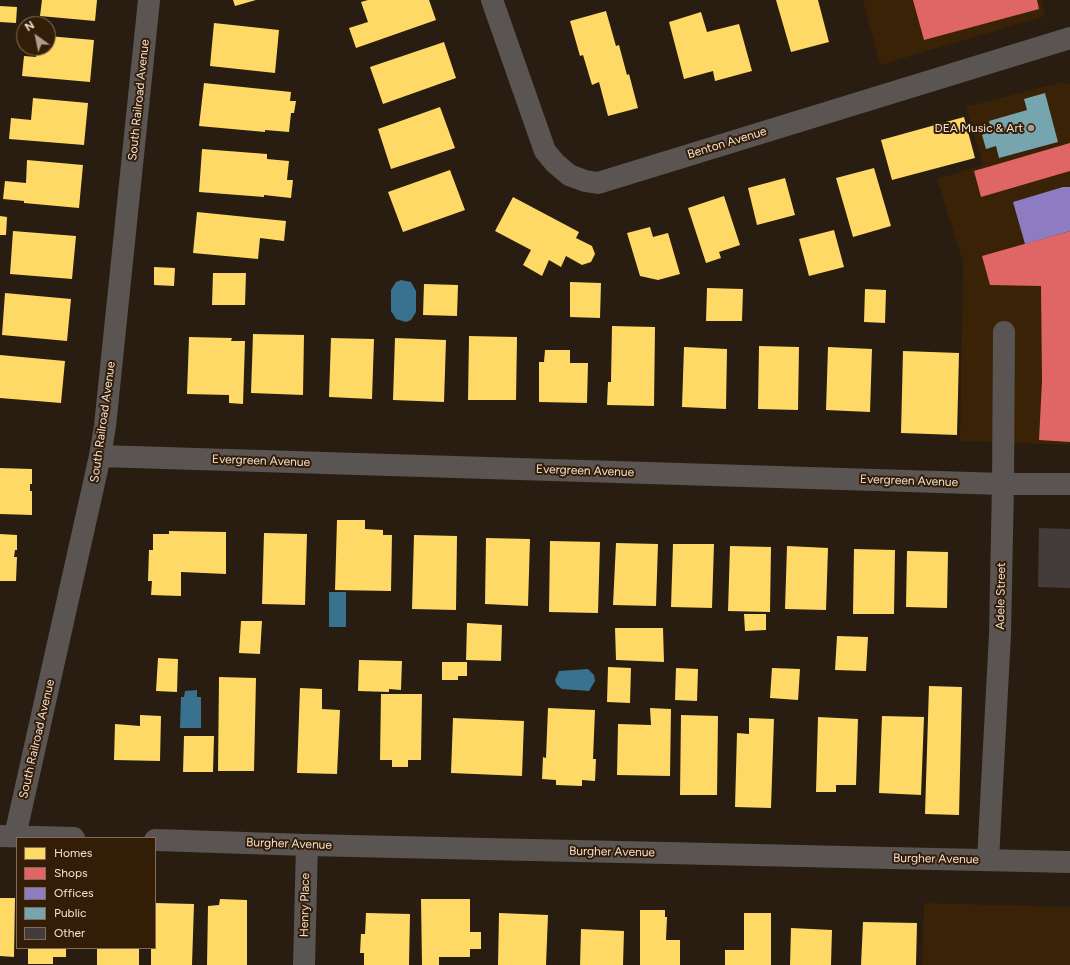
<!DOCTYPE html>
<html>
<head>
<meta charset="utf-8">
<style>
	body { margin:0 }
	#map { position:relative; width:1070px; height:965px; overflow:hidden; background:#281d10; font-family:Figtree,sans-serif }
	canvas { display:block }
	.legend { position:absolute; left:16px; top:837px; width:140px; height:112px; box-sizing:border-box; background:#331d06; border:1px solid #7f6c59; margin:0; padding:5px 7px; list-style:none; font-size:12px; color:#f1e2d5 }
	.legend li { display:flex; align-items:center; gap:8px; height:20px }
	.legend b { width:20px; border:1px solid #7f6c59 }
	.north { position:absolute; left:16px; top:16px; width:40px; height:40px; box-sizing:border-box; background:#331d06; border:1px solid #7f6c59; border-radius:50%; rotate:327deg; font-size:11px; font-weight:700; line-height:16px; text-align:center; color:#f1e2d5 }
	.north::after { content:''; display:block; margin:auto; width:14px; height:18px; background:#ab9d90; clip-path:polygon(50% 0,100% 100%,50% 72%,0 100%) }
</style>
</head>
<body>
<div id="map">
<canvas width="1070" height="965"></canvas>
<ul class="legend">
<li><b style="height:11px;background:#ffd966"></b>Homes</li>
<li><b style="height:11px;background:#e06666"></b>Shops</li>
<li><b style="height:11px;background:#8e7cc3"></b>Offices</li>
<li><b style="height:11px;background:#76a5af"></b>Public</li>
<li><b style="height:11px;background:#433c3b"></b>Other</li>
</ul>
<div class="north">N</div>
</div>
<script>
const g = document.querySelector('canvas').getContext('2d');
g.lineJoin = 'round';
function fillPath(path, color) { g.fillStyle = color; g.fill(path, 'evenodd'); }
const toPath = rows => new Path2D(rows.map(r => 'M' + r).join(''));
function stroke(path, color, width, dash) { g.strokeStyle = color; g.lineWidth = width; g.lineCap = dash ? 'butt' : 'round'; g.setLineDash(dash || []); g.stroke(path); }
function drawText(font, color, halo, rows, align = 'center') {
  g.font = font + ' Figtree,sans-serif'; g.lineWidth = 4; g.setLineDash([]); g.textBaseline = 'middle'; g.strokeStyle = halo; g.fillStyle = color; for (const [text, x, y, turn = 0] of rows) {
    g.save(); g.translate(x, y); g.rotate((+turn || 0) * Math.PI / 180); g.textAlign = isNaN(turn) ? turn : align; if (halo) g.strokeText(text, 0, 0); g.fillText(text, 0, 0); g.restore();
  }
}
const built = toPath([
	[863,0,1041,0,1045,16,880,65],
	[1062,82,1070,84,1070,445,960,441,963,262,937,179,983,165,966,107],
	[924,903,1070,907,1070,965,922,965]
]);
const water = toPath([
	[401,280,411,282,416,291,416,312,411,320,406,322,396,319,391,311,391,290,396,282],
	[329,592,346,592,346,627,329,627],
	[588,669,594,675,595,681,589,691,562,689,557,685,555,680,559,671],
	[197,690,197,697,201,697,201,728,180,728,181,697,184,697,185,691]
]);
const homes = toPath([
	[42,0,97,0,95,21,40,16],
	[233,0,256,0,235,6],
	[368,0,429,0,436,20,356,48,349,28,368,22,361,2],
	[776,0,818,0,829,42,791,52],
	[0,6,17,7,16,23,0,22],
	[606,11,616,46,619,45,627,75,629,74,638,108,608,116,599,82,592,85,583,55,580,56,570,21],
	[701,12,707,32,739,24,752,71,715,81,713,71,684,79,669,22],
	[214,23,279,30,275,73,210,66],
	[48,36,94,40,90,82,22,76,24,56,36,57,37,48,48,48],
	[444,42,456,78,383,104,370,67],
	[204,83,291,92,290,101,296,101,294,113,291,113,289,132,265,130,265,132,199,126],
	[33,98,88,103,84,145,9,139,11,118,31,120],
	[440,107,455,148,391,169,378,129],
	[964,117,975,158,892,180,881,140],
	[202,149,267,154,267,159,289,161,287,180,293,180,291,198,264,195,264,197,199,192],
	[27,160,83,165,79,208,24,203,24,201,3,199,5,181,26,183],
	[874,168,891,226,853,237,836,178],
	[450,170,465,210,403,232,388,192],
	[785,178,795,215,757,225,748,188],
	[724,196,740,245,719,252,721,258,706,263,688,208],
	[513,197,579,232,576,238,592,246,595,254,591,262,582,265,566,256,561,267,549,260,542,276,523,265,531,250,495,231],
	[197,212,286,221,284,241,260,238,258,259,193,253],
	[0,216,7,217,6,235,0,235],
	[650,227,653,237,668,233,680,274,658,280,640,276,627,233],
	[834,230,844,267,809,276,799,239],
	[13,231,76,236,72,279,10,274],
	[154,267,175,268,174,286,154,285],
	[213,273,246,273,245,305,212,305],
	[570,282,601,283,600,318,570,317],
	[424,284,458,285,457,316,423,315],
	[707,288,743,289,742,321,706,321],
	[865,289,886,290,885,323,864,322],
	[5,293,71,299,67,341,2,335],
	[612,326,655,327,654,406,607,405,608,382,611,382],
	[253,334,304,335,303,395,251,393],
	[469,336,517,337,516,400,468,400],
	[189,337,232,338,231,341,245,341,243,404,229,403,229,395,187,394],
	[331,338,374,339,372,399,329,397],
	[395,338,446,340,444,402,393,400],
	[759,346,799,347,798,410,758,409],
	[684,347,727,349,726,409,682,407],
	[828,347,872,349,870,412,826,410],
	[545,350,570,350,570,363,588,363,587,403,539,402,539,362,544,362],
	[903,351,959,353,957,435,901,433],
	[0,355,65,361,61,403,0,398],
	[0,468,32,469,32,484,30,484,30,491,32,491,32,515,0,514],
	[337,520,365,520,365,529,383,530,383,535,392,535,391,591,335,590],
	[169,531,226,532,226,574,181,572,181,596,151,595,152,581,148,581,149,550,153,550,153,534,169,534],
	[264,533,307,534,305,605,262,604],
	[0,534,17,535,17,550,15,550,14,557,17,557,16,581,0,581],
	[414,535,457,536,456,610,412,609],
	[486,538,530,539,528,606,485,604],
	[550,541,600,542,598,613,549,612],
	[616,543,658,544,656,606,613,605],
	[673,544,714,544,712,608,671,607],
	[730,546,771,547,770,612,728,611],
	[787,546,828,548,826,610,785,609],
	[854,549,895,550,894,614,853,614],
	[907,551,948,552,947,608,906,607],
	[744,614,766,614,766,630,745,631],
	[241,621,262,621,260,654,239,653],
	[467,623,502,625,501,661,466,660],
	[615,628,663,628,664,662,616,660],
	[837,636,868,637,866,671,835,670],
	[158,658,178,659,177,692,156,691],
	[359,660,402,661,401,690,389,689,389,692,358,691],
	[442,662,467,662,467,676,458,676,458,680,442,680],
	[608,667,631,668,630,703,607,702],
	[676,668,698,669,697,701,675,700],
	[772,668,800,669,798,700,770,698],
	[219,677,256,678,254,771,218,771],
	[929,686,962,687,959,815,925,814],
	[300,688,322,689,322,709,340,710,337,774,297,773],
	[381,694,422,694,421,760,408,760,408,767,392,767,392,760,380,760],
	[548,708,595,710,593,759,596,759,595,781,582,780,582,786,556,785,556,780,542,779,543,757,546,758],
	[650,708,671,709,670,776,617,775,618,724,651,725],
	[140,715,161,716,160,761,114,760,115,724,140,726],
	[681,715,718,716,717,795,680,795],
	[882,716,924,717,921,795,879,793],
	[818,717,858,719,856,785,836,785,836,792,816,792],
	[453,718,524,721,522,776,451,773],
	[749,718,774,719,771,808,735,807,737,733,749,734],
	[184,736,214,736,213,772,183,772],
	[0,898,15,898,14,957,0,956],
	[220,899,247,900,247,965,207,965,208,906,219,905],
	[421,899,470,899,470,932,481,932,481,949,470,949,470,957,439,957,439,965,422,965],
	[155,903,194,904,192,965,151,965,151,948,155,948],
	[640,910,665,910,665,917,667,917,666,940,680,940,680,965,640,965],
	[366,913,410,914,409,965,364,965,364,953,360,953,361,934,365,934],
	[499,913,548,915,546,965,498,965],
	[744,913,771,913,771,965,725,965,725,950,744,950],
	[863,922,917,923,916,965,861,965],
	[791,928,832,930,831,965,790,965],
	[581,929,624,931,623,965,580,965],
	[28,948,66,948,66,957,53,957,53,964,28,964],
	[97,948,139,948,139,965,97,965]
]);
const shops = toPath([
	[913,0,1037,0,1039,9,924,40],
	[1070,143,1070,171,981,197,974,171],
	[1070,231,1070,442,1039,440,1042,381,1041,286,990,285,982,256]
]);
const offices = toPath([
	[1063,187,1070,187,1070,231,1025,244,1013,202]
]);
const public = toPath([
	[1045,93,1058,142,999,158,996,146,986,149,982,135,986,133,984,127,990,125,989,121,1027,110,1024,99]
]);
const building = toPath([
	[1039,528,1070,529,1070,588,1038,587]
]);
const minor = toPath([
	[492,0,545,151,555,163,569,175,585,181,598,183,1070,38],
	[100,456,1003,484,1070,484],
	[0,836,74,838],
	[15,836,100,456,105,426,149,0],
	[155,840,307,845,1070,862],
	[988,860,1000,634,1003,484,1004,332],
	[304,965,307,845]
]);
const markers = [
	[1031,128,4,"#ab9d90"]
];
const streetNames = [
	["South Railroad Avenue",139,100,-84],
	["Benton Avenue",727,143,-17],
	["South Railroad Avenue",103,422,-82],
	["Evergreen Avenue",261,461,2],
	["Evergreen Avenue",585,471,2],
	["Evergreen Avenue",909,481,2],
	["Adele Street",1001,596,-89],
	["South Railroad Avenue",37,739,-77],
	["Burgher Avenue",289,844,2],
	["Burgher Avenue",612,852,1],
	["Burgher Avenue",936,859,1],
	["Henry Place",305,905,-89]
];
const poiNames = [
	["DEA Music & Art",1023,128]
];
fillPath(built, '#3a2206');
fillPath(water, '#39728e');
fillPath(homes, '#ffd966');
fillPath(shops, '#e06666');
fillPath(offices, '#8e7cc3');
fillPath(public, '#76a5af');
fillPath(building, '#433c3b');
stroke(minor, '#5a5452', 22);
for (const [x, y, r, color] of markers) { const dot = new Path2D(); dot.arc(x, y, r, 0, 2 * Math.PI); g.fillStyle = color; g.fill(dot); stroke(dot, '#331d06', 1.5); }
drawText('12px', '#f1e2d5', '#331d06', streetNames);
drawText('12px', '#f1e2d5', '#331d06', poiNames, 'right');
</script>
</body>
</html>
